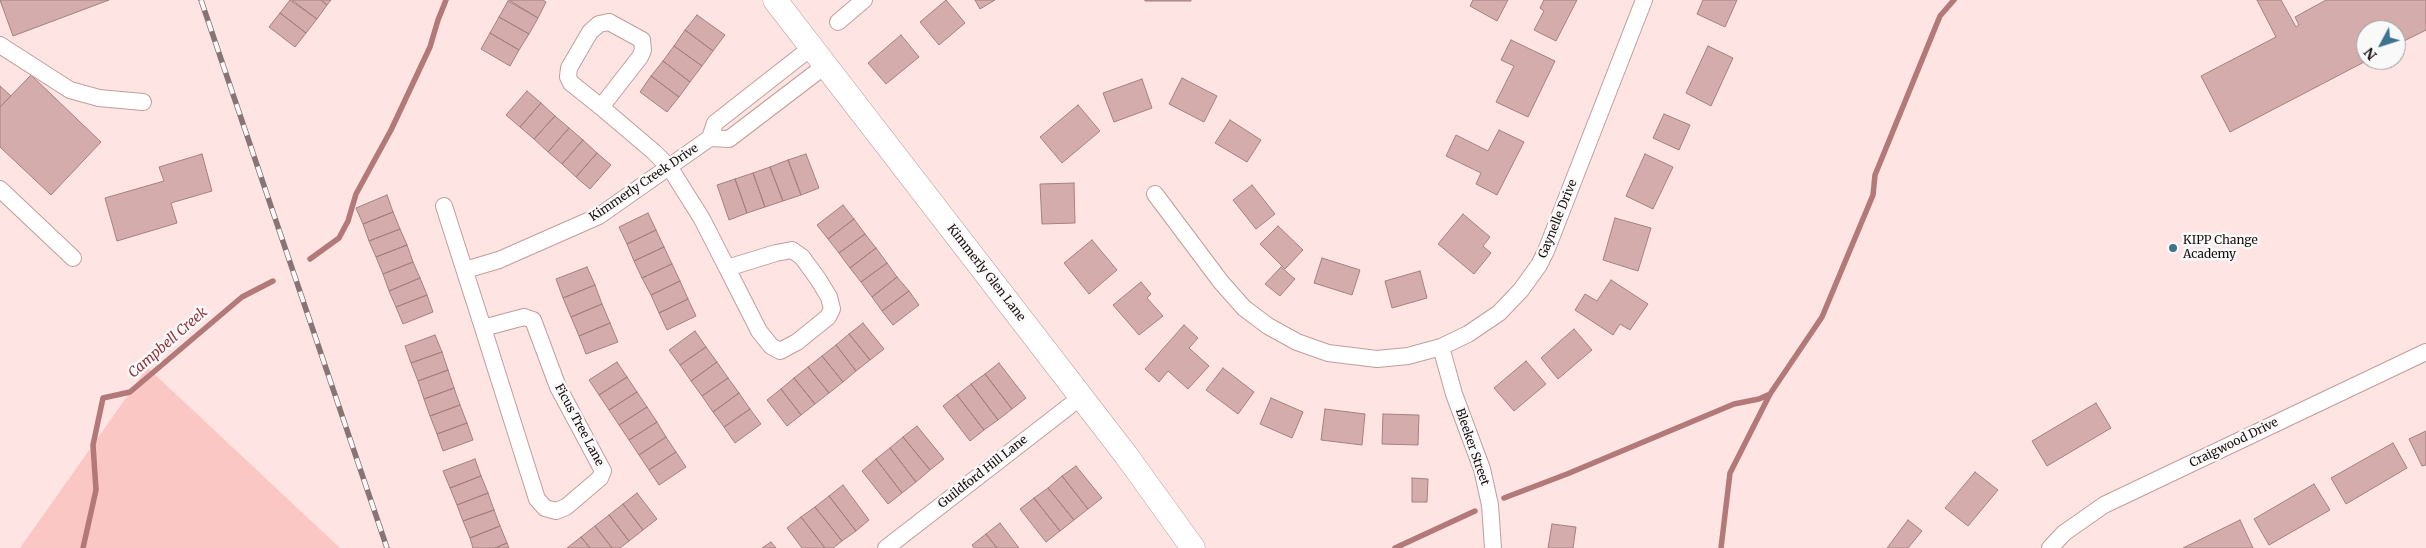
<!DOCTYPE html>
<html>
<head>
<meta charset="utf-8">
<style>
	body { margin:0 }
	#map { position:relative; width:2426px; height:548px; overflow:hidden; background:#fee5e4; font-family:Merriweather,serif }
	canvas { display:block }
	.north { position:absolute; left:2356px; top:20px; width:50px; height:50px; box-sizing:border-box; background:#f9f9f9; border:1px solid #9f9a9a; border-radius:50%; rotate:230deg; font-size:14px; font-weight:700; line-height:20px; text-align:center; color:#190c0c }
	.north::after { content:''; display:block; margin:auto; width:18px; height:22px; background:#3c748e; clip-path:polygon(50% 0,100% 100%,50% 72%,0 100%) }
</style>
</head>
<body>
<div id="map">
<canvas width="2426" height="548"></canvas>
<div class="north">N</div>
</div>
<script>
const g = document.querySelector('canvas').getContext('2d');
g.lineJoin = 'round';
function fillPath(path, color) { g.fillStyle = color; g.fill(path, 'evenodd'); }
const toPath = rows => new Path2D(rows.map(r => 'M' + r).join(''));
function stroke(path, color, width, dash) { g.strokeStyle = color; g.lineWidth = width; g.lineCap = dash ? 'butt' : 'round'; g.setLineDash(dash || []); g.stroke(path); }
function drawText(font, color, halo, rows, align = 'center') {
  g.font = font + ' Merriweather,serif'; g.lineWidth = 5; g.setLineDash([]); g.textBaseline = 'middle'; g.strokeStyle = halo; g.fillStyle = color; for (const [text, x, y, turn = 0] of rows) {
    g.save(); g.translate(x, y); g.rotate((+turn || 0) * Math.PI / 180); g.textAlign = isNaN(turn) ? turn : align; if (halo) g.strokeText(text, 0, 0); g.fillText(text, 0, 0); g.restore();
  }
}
const green = toPath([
	[147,368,148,368,340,548,20,548]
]);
const stream = toPath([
	[310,259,339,238,348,221,356,194,391,130,430,47,438,20,446,0],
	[1504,498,1567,474,1734,404,1759,399,1770,394],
	[83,548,96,490,93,445,103,398,130,392,242,297,273,281],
	[1395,548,1475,511],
	[1721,548,1730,473,1770,394,1822,317,1873,195,1875,175,1940,16,1954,0]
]);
const building = toPath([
	[0,0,109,0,13,36,0,0],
	[290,0,317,19,306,33,280,13,290,0],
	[292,0,321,0,327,5,317,19,292,0],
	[321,0,331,0,327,5,321,0],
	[509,0,543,0,546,2,538,18,509,0],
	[946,0,965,23,939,45,920,22,946,0],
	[975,0,995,0,980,9,975,0],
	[1145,0,1191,0,1191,1,1145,1,1145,0],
	[1473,0,1508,0,1497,21,1470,6,1473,0],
	[1544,0,1577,0,1556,41,1534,30,1544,11,1540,8,1544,0],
	[1703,0,1737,0,1725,27,1697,14,1703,0],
	[2257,0,2281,0,2296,27,2299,25,2295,17,2326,0,2426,0,2426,30,2396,45,2396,30,2366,30,2366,60,2368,60,2230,132,2201,76,2276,37,2257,0],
	[508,1,538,18,529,34,499,17,508,1],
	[280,13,306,33,295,47,269,27,280,13],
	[697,15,725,35,713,51,685,30,697,15],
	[499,17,529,34,519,50,490,33,499,17],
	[685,30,713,51,702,66,674,46,685,30],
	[490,33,519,50,510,66,481,49,490,33],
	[901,35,919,57,886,84,868,63,901,35],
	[1511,40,1555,61,1528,117,1496,102,1514,66,1501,60,1511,40],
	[674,46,702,66,690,82,663,61,674,46],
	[1708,46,1733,58,1711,106,1686,93,1708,46],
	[663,61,690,82,679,97,651,76,663,61],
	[31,75,101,142,51,195,0,147,0,107,31,75],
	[651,76,679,97,667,112,640,92,651,76],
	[1182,78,1217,96,1204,122,1169,104,1182,78],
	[1142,79,1152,108,1114,122,1103,93,1142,79],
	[0,86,11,96,0,107,0,86],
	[527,91,541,103,520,127,506,115,527,91],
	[541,103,555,116,534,139,520,127,541,103],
	[1078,105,1100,131,1062,163,1040,137,1078,105],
	[1664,114,1690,125,1679,150,1653,138,1664,114],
	[555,116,569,128,548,152,534,139,555,116],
	[1230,120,1261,140,1247,162,1215,143,1230,120],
	[569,128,583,140,562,164,548,152,569,128],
	[1499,130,1524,142,1497,195,1476,184,1481,173,1446,156,1456,135,1488,151,1499,130],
	[583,140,597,153,576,177,562,164,583,140],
	[597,153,611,165,590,189,576,177,597,153],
	[202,154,212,191,171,203,177,223,117,241,105,198,164,181,159,167,202,154],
	[806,154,819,188,801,195,788,160,806,154],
	[1645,154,1673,167,1653,209,1626,196,1645,154],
	[788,160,801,195,783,201,770,167,788,160],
	[770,167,783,201,765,207,753,173,770,167],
	[753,173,765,207,747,213,735,179,753,173],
	[735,179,747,213,729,220,717,185,735,179],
	[1074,183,1075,223,1042,224,1040,184,1074,183],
	[1252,185,1275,214,1256,229,1233,200,1252,185],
	[387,195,393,212,363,224,356,208,387,195],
	[843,205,854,219,828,239,817,225,843,205],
	[393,212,400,229,369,241,363,224,393,212],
	[648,213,656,230,627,244,619,227,648,213],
	[1463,214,1490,237,1483,246,1491,253,1474,274,1438,244,1463,214],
	[1615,218,1651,228,1638,271,1603,260,1615,218],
	[854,219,865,234,839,253,828,239,854,219],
	[1278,226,1303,250,1285,269,1260,244,1278,226],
	[400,229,407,245,376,257,369,241,400,229],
	[656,230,664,247,634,261,627,244,656,230],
	[865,234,876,248,850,268,839,253,865,234],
	[1092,240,1117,270,1089,294,1064,263,1092,240],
	[407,245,413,262,383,274,376,257,407,245],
	[664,247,672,264,642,278,634,261,664,247],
	[876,248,887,263,861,282,850,268,876,248],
	[1322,258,1360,270,1352,295,1314,283,1322,258],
	[413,262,420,278,389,291,383,274,413,262],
	[887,263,897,277,872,297,861,282,887,263],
	[672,264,680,281,651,295,642,278,672,264],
	[587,267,595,285,563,298,556,279,587,267],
	[1281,267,1295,279,1280,296,1265,284,1281,267],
	[1420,271,1427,298,1392,308,1385,281,1420,271],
	[897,277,909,291,882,311,872,297,897,277],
	[420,278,427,295,396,307,389,291,420,278],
	[1611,280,1648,304,1630,330,1620,324,1613,335,1575,310,1585,294,1597,301,1611,280],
	[680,281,688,299,659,313,651,295,680,281],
	[1141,282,1151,294,1147,298,1163,316,1139,335,1113,305,1141,282],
	[595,285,602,304,571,317,563,298,595,285],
	[909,291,919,305,893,325,882,311,909,291],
	[427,295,433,312,403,324,396,307,427,295],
	[688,299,696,316,667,330,659,313,688,299],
	[602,304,610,323,579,336,571,317,602,304],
	[610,323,618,342,586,354,579,336,610,323],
	[863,323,884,349,870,360,849,334,863,323],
	[1184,325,1198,338,1189,348,1209,366,1188,389,1168,371,1159,382,1145,369,1184,325],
	[1574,329,1592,350,1558,379,1541,358,1574,329],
	[695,331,706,347,680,365,669,350,695,331],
	[849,334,870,360,856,371,836,345,849,334],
	[435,335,442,352,411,363,405,346,435,335],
	[836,345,856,371,843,382,822,356,836,345],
	[706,347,717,362,691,381,680,365,706,347],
	[442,352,448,370,418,381,411,363,442,352],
	[822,356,843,382,829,393,808,367,822,356],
	[1526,361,1546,384,1514,411,1494,388,1526,361],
	[617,362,627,377,599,395,589,380,617,362],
	[717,362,728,378,702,396,691,381,717,362],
	[999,363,1026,398,1012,409,985,374,999,363],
	[808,367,829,393,815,404,794,378,808,367],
	[1223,368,1254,392,1238,414,1206,390,1223,368],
	[448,370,454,388,424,399,418,381,448,370],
	[985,374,1012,409,998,420,971,384,985,374],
	[627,377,637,392,609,410,599,395,627,377],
	[728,378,739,393,713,412,702,396,728,378],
	[794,378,815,404,801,415,781,389,794,378],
	[971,384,998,420,984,430,957,395,971,384],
	[454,388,460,405,430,416,424,399,454,388],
	[781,389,801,415,787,426,767,400,781,389],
	[637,392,647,407,619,425,609,410,637,392],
	[739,393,750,409,724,427,713,412,739,393],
	[957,395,984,430,970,441,943,406,957,395],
	[1271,398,1303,412,1292,438,1260,424,1271,398],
	[2096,403,2111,428,2047,466,2032,441,2096,403],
	[460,405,467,423,437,434,430,416,460,405],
	[647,407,657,422,629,440,619,425,647,407],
	[750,409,761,424,735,443,724,427,750,409],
	[1325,409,1365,414,1362,445,1321,440,1325,409],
	[1383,414,1419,415,1418,445,1382,444,1383,414],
	[657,422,666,437,639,455,629,440,657,422],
	[467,423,473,440,443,451,437,434,467,423],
	[917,426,944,459,930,470,903,437,917,426],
	[2426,431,2426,465,2422,466,2409,439,2426,431],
	[666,437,676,452,649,470,639,455,666,437],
	[903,437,930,470,916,482,890,448,903,437],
	[2393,443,2407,468,2346,504,2331,478,2393,443],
	[890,448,916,482,902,493,876,459,890,448],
	[676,452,686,467,659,485,649,470,676,452],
	[475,459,481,476,450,488,443,471,475,459],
	[876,459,902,493,888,504,862,471,876,459],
	[1076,466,1102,498,1088,509,1062,476,1076,466],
	[1975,472,1998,490,1968,526,1945,508,1975,472],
	[481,476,488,493,457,505,450,488,481,476],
	[1062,476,1088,509,1074,520,1048,488,1062,476],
	[1412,478,1428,479,1427,502,1412,502,1412,478],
	[2314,484,2330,510,2269,545,2254,519,2314,484],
	[843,485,869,520,856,531,829,496,843,485],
	[1048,488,1074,520,1060,531,1034,498,1048,488],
	[488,493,494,510,463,521,457,505,488,493],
	[637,493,657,519,643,530,623,504,637,493],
	[829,496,856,531,842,541,815,507,829,496],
	[1034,498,1060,531,1046,542,1020,509,1034,498],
	[623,504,643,530,629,541,609,515,623,504],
	[815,507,842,541,833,548,825,548,801,517,815,507],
	[494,510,500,526,470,538,463,521,494,510],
	[609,515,629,541,620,548,612,548,595,526,609,515],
	[801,517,825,548,802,548,787,528,801,517],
	[1908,520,1922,531,1908,548,1887,548,1908,520],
	[2240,520,2253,548,2183,548,2240,520],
	[1000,523,1019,548,997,548,986,534,1000,523],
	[1552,524,1576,527,1573,548,1548,548,1552,524],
	[500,526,507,543,495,548,473,548,470,538,500,526],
	[595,526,612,548,590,548,581,537,595,526],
	[986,534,997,548,974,548,972,545,986,534],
	[581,537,590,548,567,548,581,537],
	[771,542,776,548,762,548,771,542],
	[507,543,509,548,495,548,507,543]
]);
const street = toPath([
	[609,22,642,40,643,50,640,57,601,107,571,83,568,77,569,68,590,32,599,24,609,22],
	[838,22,864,0],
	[0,45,70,90,99,98,143,102],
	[601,107,654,152,670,168,702,219,727,268],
	[710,138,729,139,826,65],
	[0,189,73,258],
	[1155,194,1221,282,1244,308,1268,326,1297,342,1328,353,1377,359,1408,356,1441,347,1468,334,1499,313,1521,290,1539,265,1546,251,1644,0],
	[444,206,483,328],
	[792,250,802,257,818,279,829,297,832,309,828,317,797,342,780,351,771,346,759,331,727,268,776,253,792,250],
	[465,270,499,260,599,216,710,138,715,123,812,47],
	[524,317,533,320,558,387,603,471,600,478,566,507,556,511,545,508,537,499,483,328,524,317],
	[1441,347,1454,394,1482,469,1490,505,1493,548],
	[886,548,1081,397],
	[2050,548,2064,533,2104,505,2426,352]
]);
const secondary = toPath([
	[775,0,1126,455,1193,548]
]);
const rail = toPath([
	[201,0,387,548]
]);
const markers = [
	[2173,248,5,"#3c748e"]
];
const streetNames = [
	["Kimmerly Creek Drive",644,183,-34],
	["Gaynelle Drive",1558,219,-68],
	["Kimmerly Glen Lane",986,273,52],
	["Ficus Tree Lane",579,425,62],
	["Craigwood Drive",2234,443,-26],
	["Bleeker Street",1472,447,71],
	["Guildford Hill Lane",983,472,-38]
];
const poiNames = [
	["KIPP Change",2183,241],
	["Academy",2183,255]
];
const waterNames = [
	["Campbell Creek",168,343,-41]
];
fillPath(green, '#fbc7c5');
stroke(stream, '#b27978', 5.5);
fillPath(building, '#d3acab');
stroke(building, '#a5807f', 1);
stroke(street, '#c39c9b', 18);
stroke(secondary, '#c39c9b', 25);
stroke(street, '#fff', 16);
stroke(secondary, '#fff', 24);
stroke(rail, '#877474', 5.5);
stroke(rail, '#f9f9f9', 4, [11]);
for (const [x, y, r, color] of markers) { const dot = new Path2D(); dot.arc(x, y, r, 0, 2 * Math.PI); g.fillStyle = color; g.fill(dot); stroke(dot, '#f9f9f9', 2); }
drawText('12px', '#190c0c', '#f9f9f9', streetNames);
drawText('12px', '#190c0c', '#f9f9f9', poiNames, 'left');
drawText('italic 14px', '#8e363a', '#f9f9f9', waterNames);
</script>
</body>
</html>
